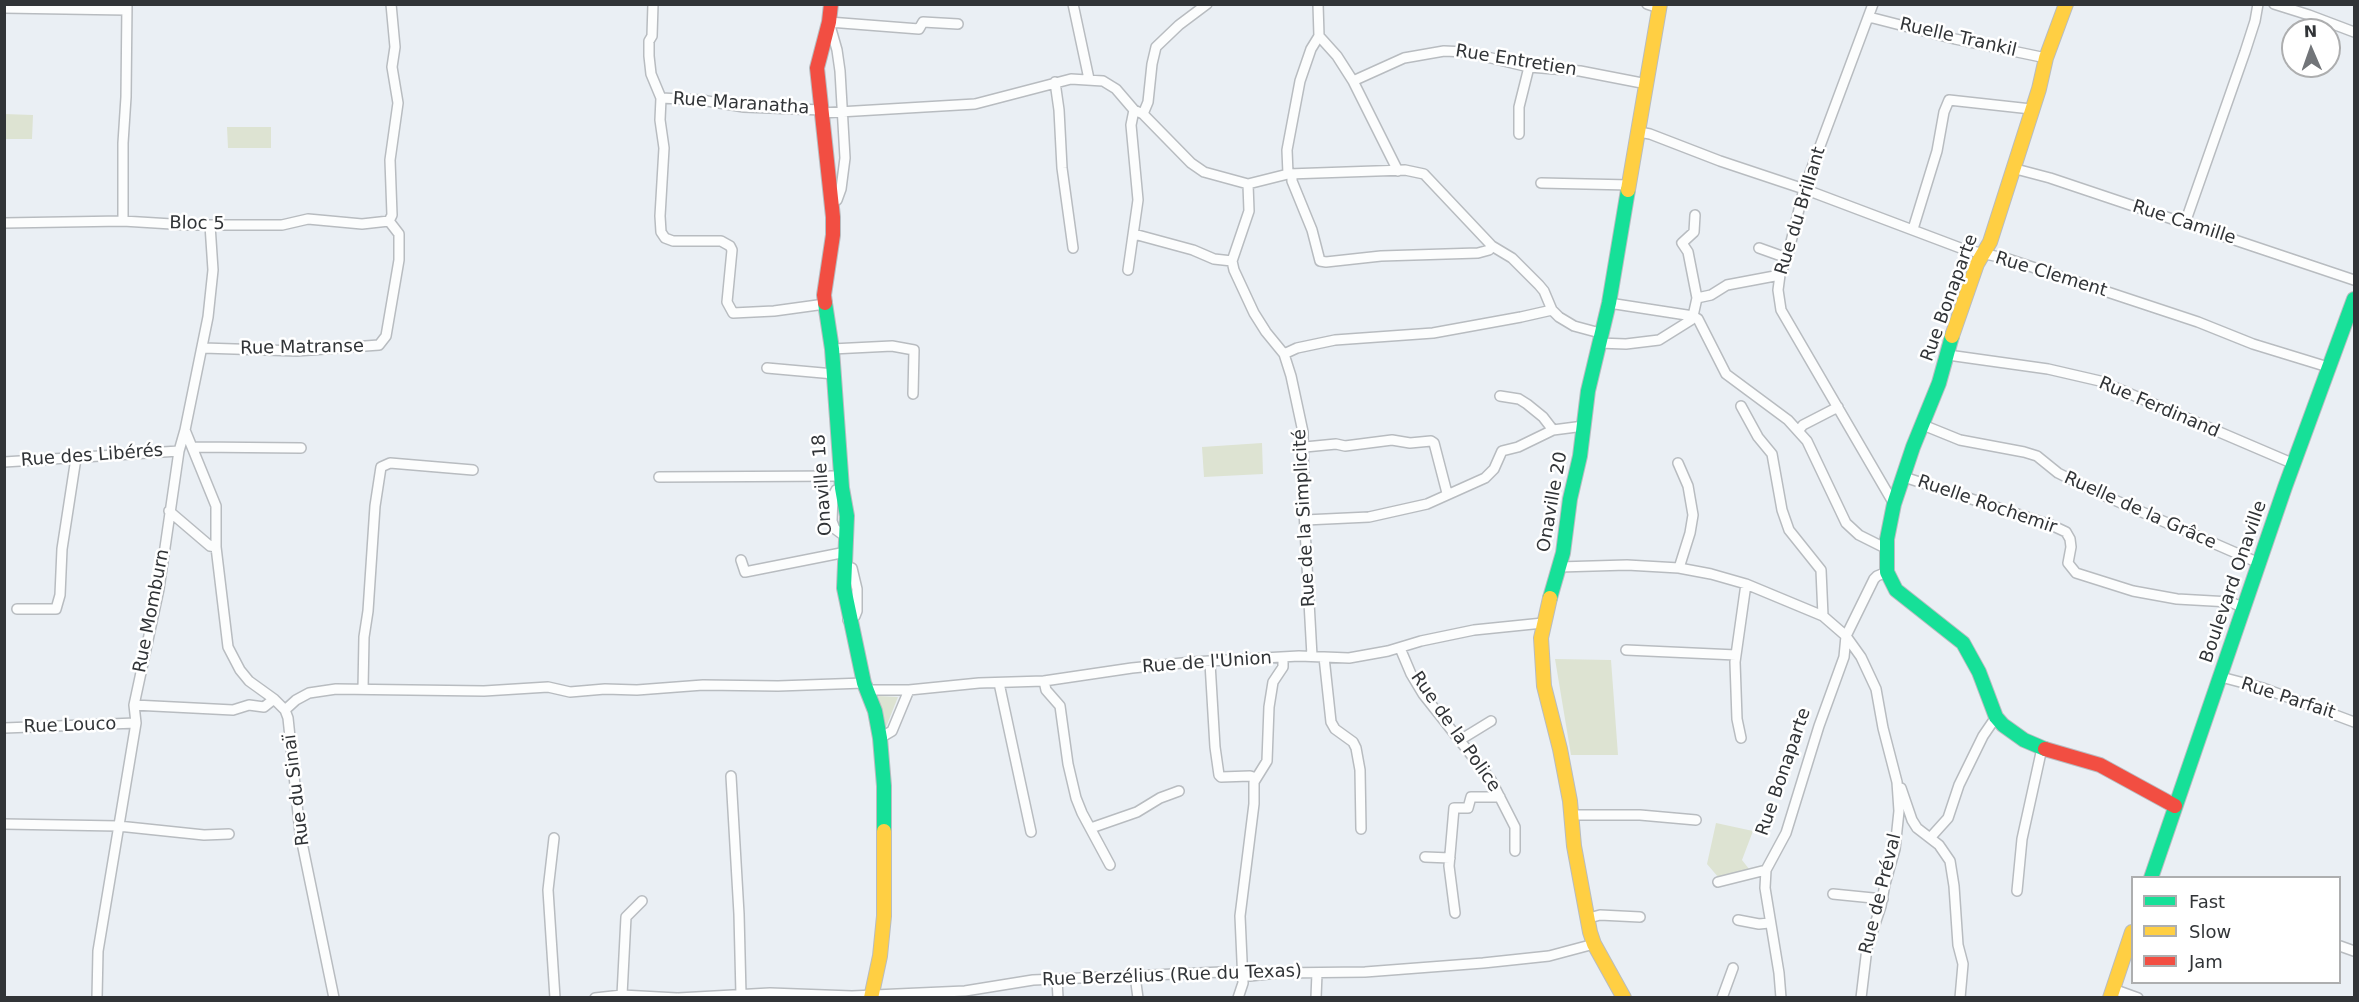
<!DOCTYPE html>
<html>
<head>
<meta charset="utf-8">
<style>
	body { margin:0 }
	#map { position:relative; width:2359px; height:1002px; overflow:hidden; background:#eaeff4; font-family:"DejaVu Sans",sans-serif }
	canvas { display:block }
	.frame { position:absolute; inset:0; border:6px solid #313437; pointer-events:none }
	.legend { position:absolute; left:2131px; top:876px; width:210px; height:108px; box-sizing:border-box; background:#fff; border:2px solid #adaeaf; margin:0; padding:8px 10px; list-style:none; font-size:18px; color:#313437 }
	.legend li { display:flex; align-items:center; gap:12px; height:30px }
	.legend b { width:30px; border:2px solid #adaeaf }
	.north { position:absolute; left:2281px; top:18px; width:60px; height:60px; box-sizing:border-box; background:#fff; border:2px solid #adaeaf; border-radius:50%; rotate:358deg; font-size:16px; font-weight:700; line-height:24px; text-align:center; color:#313437 }
	.north::after { content:''; display:block; margin:auto; width:21px; height:27px; background:#727579; clip-path:polygon(50% 0,100% 100%,50% 72%,0 100%) }
</style>
</head>
<body>
<div id="map">
<canvas width="2359" height="1002"></canvas>
<div class="frame"></div>
<ul class="legend">
<li><b style="height:8px;background:#16e098"></b>Fast</li>
<li><b style="height:8px;background:#ffcf43"></b>Slow</li>
<li><b style="height:8px;background:#f24e42"></b>Jam</li>
</ul>
<div class="north">N</div>
</div>
<script>
const g = document.querySelector('canvas').getContext('2d');
g.lineJoin = 'round';
function fillPath(path, color) { g.fillStyle = color; g.fill(path, 'evenodd'); }
const toPath = rows => new Path2D(rows.map(r => 'M' + r).join(''));
function stroke(path, color, width, dash) { g.strokeStyle = color; g.lineWidth = width; g.lineCap = dash ? 'butt' : 'round'; g.setLineDash(dash || []); g.stroke(path); }
function drawText(font, color, halo, rows, align = 'center') {
  g.font = font + ' "DejaVu Sans",sans-serif'; g.lineWidth = 5; g.setLineDash([]); g.textBaseline = 'middle'; g.strokeStyle = halo; g.fillStyle = color; for (const [text, x, y, turn = 0] of rows) {
    g.save(); g.translate(x, y); g.rotate((+turn || 0) * Math.PI / 180); g.textAlign = isNaN(turn) ? turn : align; if (halo) g.strokeText(text, 0, 0); g.fillText(text, 0, 0); g.restore();
  }
}
const green = toPath([
	[4,114,33,115,32,139,5,139],
	[227,127,271,127,271,148,228,148],
	[1262,443,1263,474,1204,477,1202,447],
	[1555,659,1611,660,1618,755,1571,755],
	[878,696,898,697,886,727],
	[1716,823,1753,831,1742,860,1749,869,1719,878,1707,864]
]);
const street = toPath([
	[653,4,652,36,649,41,649,56,651,74,661,98,660,120,664,148,660,216,661,232,665,238,673,241,721,241,730,246,732,250,727,302,733,313,774,311,825,304],
	[1073,4,1089,79],
	[1207,4,1179,25,1156,47,1152,64,1148,102,1143,114,1191,163,1204,172,1248,184,1288,174,1405,170,1424,174,1492,246,1512,258,1539,285,1544,291,1552,310,1559,317,1574,326,1600,333],
	[1318,4,1319,36,1337,56,1353,81,1398,171],
	[1647,4,1659,8],
	[1873,4,1804,189,1787,258,1780,275,1778,290,1781,310,1894,504],
	[2274,4,2309,15,2354,32],
	[4,8,126,10],
	[1869,17,1955,39,2046,58],
	[1353,81,1404,58,1444,51,1466,52,1529,67,1580,71,1647,84],
	[1055,82,1059,110,1062,168,1073,248],
	[661,98,701,100,744,107,822,110],
	[822,113,975,104,1071,79,1103,81,1116,89,1134,110,1143,114],
	[1639,132,1650,134,1720,161,1804,189,1963,249,2008,259,2198,322,2253,344,2328,367],
	[1519,134,1519,107,1529,67],
	[2012,168,2050,178,2354,280],
	[1288,174,1287,150,1300,81,1311,49,1319,36],
	[1292,175,1292,181,1312,230,1320,261,1326,262,1381,256,1478,253,1489,250,1492,246],
	[1541,183,1630,185],
	[1248,184,1249,211,1232,261,1234,270,1254,313,1266,332,1284,354,1291,376,1303,432,1304,511,1312,656],
	[832,203,837,200,841,189,845,158,840,71,837,50,829,22,919,29,923,22,958,24],
	[1695,215,1694,232,1682,243,1688,252,1697,298],
	[123,221,123,143,126,97,127,4],
	[389,221,392,215,390,160,398,103,392,67,395,47,391,4],
	[4,223,123,221,188,225,282,225,308,219,362,224,389,221],
	[2185,223,2245,52,2255,21,2258,4],
	[1913,229,1937,151,1944,112,1949,100,2031,109],
	[1134,234,1193,250,1214,259,1232,261],
	[1759,248,1787,258],
	[1128,270,1138,200,1131,125,1134,110],
	[1609,303,1693,316,1697,298,1711,295,1727,285,1780,275],
	[1598,343,1626,344,1659,340,1691,320,1693,316,1698,319,1726,374,1788,420,1807,441,1846,523,1859,535,1887,549],
	[203,348,297,351,379,345,386,336,399,260,399,234,389,221],
	[832,349,892,346,914,350,913,394],
	[1284,354,1297,348,1335,340,1433,333,1521,317,1552,310],
	[1948,355,2048,369,2100,381,2294,464],
	[767,368,834,374],
	[1500,396,1519,399,1527,404,1543,417,1553,430],
	[1741,406,1758,437,1772,454,1782,510,1789,530,1821,570,1823,616],
	[1923,425,1960,440,2024,452,2037,456,2058,473,2096,492,2259,563],
	[185,430,216,506,216,547,228,647,240,670,249,681,274,699,285,710,288,718,300,833,334,998],
	[1799,430,1803,425,1838,407],
	[194,447,301,448],
	[1305,447,1336,444,1345,446,1392,440,1410,443,1431,441,1434,443,1447,493],
	[4,462,179,451],
	[1678,463,1688,486,1693,515,1690,533,1679,568],
	[659,477,841,476],
	[1904,477,2051,525,2066,532,2070,539,2071,547,2068,563,2076,573,2133,591,2177,599,2230,602,2245,608],
	[842,488,836,490,833,496,832,521,835,529,846,537],
	[169,511,210,546,216,547],
	[1305,520,1369,517,1427,504,1485,478,1494,469,1502,451,1518,447,1553,430,1584,426],
	[741,560,745,572,846,552],
	[1559,567,1627,565,1679,568,1711,574,1746,584,1823,616,1846,636,1861,657,1876,689,1883,728,1897,782,1899,811,1895,849,1885,884,1881,906,1867,948,1861,998],
	[17,609,56,609,60,595,62,549,76,458],
	[848,620,855,616,857,611,857,589,852,568],
	[1400,648,1411,674,1423,694,1491,780,1515,827,1515,851],
	[1626,650,1736,655],
	[1324,657,1331,722,1335,729,1353,742,1356,748,1360,770,1361,829],
	[1210,663,1215,747,1219,775,1221,777,1250,776,1256,778],
	[2221,677,2263,688,2354,722],
	[1044,681,1046,690,1060,706,1068,764,1076,798,1082,813,1110,865],
	[999,683,1031,832],
	[363,689,364,637,368,611,375,506,381,467,390,463,473,470],
	[868,690,909,690,979,683,1044,681,1132,668,1192,662,1299,656,1349,658,1388,651,1421,641,1474,630,1543,623],
	[134,705,233,710,249,705,264,707,274,699],
	[285,710,296,700,309,693,336,689,484,691,548,687,570,692,605,689,637,690,703,685,778,686,864,683],
	[4,728,136,723],
	[880,738,892,731,909,690],
	[1741,738,1737,719,1735,662,1746,584],
	[1460,740,1491,721],
	[731,776,739,914,741,995],
	[1901,788,1912,820,1917,828,1939,845,1950,861,1954,886,1958,945,1963,964,1960,998],
	[1571,815,1640,815,1696,820],
	[4,824,118,826,204,835,229,834],
	[1091,828,1137,812,1160,798,1179,791],
	[554,838,548,890,555,998],
	[1930,838,1948,818,1959,785,1983,736,1996,717],
	[1425,857,1450,858],
	[1718,882,1766,870],
	[2017,891,2022,839,2042,748],
	[1833,894,1883,899],
	[1455,913,1449,866,1454,808,1468,808,1471,797,1500,797],
	[1589,918,1600,915,1640,917],
	[1738,920,1759,924,1769,923],
	[2340,946,2354,951],
	[1135,976,1138,998],
	[1057,979,1058,998],
	[2113,989,2138,998],
	[622,995,626,917,642,901],
	[97,998,98,951,136,723,134,705,159,589,179,451,185,430,208,317,213,270,210,225],
	[595,998,622,995,677,998],
	[678,998,770,993,852,996,965,991,1033,980,1057,979,1222,972,1250,976,1277,973,1365,972,1483,963,1549,956,1594,944],
	[1238,998,1243,983,1240,916,1254,804,1254,782,1267,761,1269,707,1273,682,1283,667,1283,658],
	[1316,998,1317,973],
	[1722,998,1733,968],
	[1781,998,1779,973,1765,888,1766,870,1786,833,1819,726,1844,657,1846,636,1874,579,1877,576,1887,572]
]);
const fast = toPath([
	[825,303,832,349,842,488,847,516,844,588,864,683,875,711,880,738,884,786,884,831],
	[1952,336,1939,383,1913,447,1894,504,1887,539,1887,572,1896,590,1963,643,1979,672,1996,717,2003,725,2024,740,2045,749],
	[1550,598,1563,553,1570,499,1580,456,1588,391,1609,303,1628,190],
	[2151,878,2285,487,2354,299]
]);
const slow = toPath([
	[1628,190,1660,4],
	[1952,336,1977,264,1990,242,2039,89,2046,58,2066,4],
	[1550,598,1541,638,1544,686,1560,749,1570,801,1574,846,1590,932,1594,944,1624,998],
	[871,998,880,956,884,916,884,831],
	[2110,998,2132,932]
]);
const jam = toPath([
	[825,303,824,295,833,235,833,217,817,68,829,22,831,4],
	[2045,749,2100,765,2175,806]
]);
const streetNames = [
	["Ruelle Trankil",1958,38,13],
	["Rue Entretien",1516,61,9],
	["Rue Maranatha",741,104,4],
	["Rue du Brillant",1801,211,-73],
	["Rue Camille",2184,223,18],
	["Bloc 5",197,224,1],
	["Rue Clement",2051,275,17],
	["Rue Bonaparte",1950,298,-70],
	["Rue Matranse",302,348,-1],
	["Rue Ferdinand",2159,408,23],
	["Rue des Libérés",92,456,-4],
	["Onaville 18",823,485,-94],
	["Onaville 20",1553,502,-80],
	["Ruelle Rochemir",1987,505,19],
	["Ruelle de la Grâce",2140,511,24],
	["Rue de la Simplicité",1305,518,-93],
	["Boulevard Onaville",2234,582,-71],
	["Rue Momburn",152,611,-79],
	["Rue de l'Union",1207,663,-4],
	["Rue Parfait",2288,699,18],
	["Rue Louco",70,726,-2],
	["Rue de la Police",1455,732,55],
	["Rue Bonaparte",1784,772,-71],
	["Rue du Sinaï",297,790,-97],
	["Rue de Préval",1881,894,-76],
	["Rue Berzélius (Rue du Texas)",1172,976,-2]
];
fillPath(green, '#dde3d2');
stroke(street, '#b8bcc0', 12);
stroke(fast, '#b8bcc0', 16);
stroke(slow, '#b8bcc0', 16);
stroke(jam, '#b8bcc0', 16);
stroke(street, '#fcfdfd', 9);
stroke(fast, '#16e098', 14);
stroke(slow, '#ffcf43', 14);
stroke(jam, '#f24e42', 14);
drawText('18px', '#313437', '#fff', streetNames);
</script>
</body>
</html>
